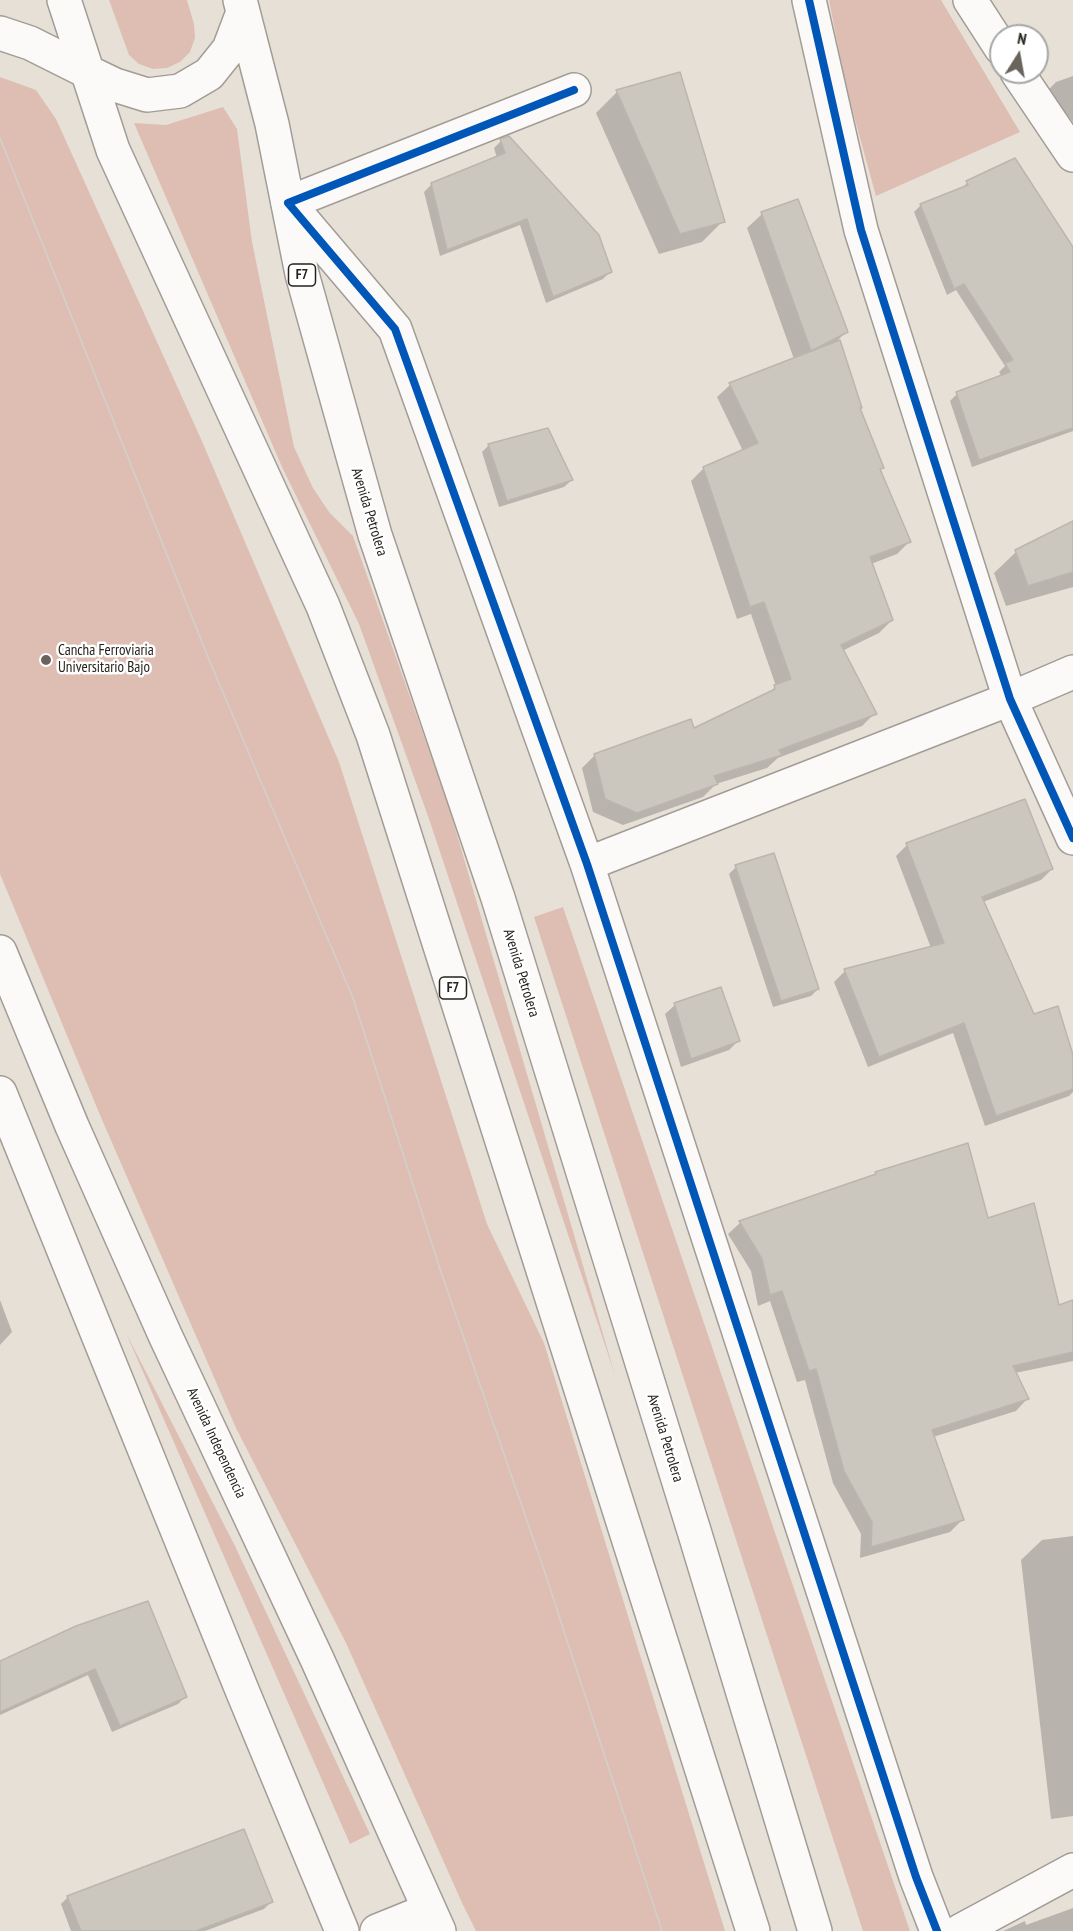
<!DOCTYPE html>
<html>
<head>
<meta charset="utf-8">
<style>
	body { margin:0 }
	#map { position:relative; width:1073px; height:1931px; overflow:hidden; background:#e7e0d7; font-family:"PT Sans Narrow",sans-serif }
	canvas { display:block }
	.north { position:absolute; left:989px; top:24px; width:60px; height:60px; box-sizing:border-box; background:#fff; border:2px solid #a8a7a4; border-radius:50%; rotate:11deg; font-size:16px; font-weight:700; line-height:24px; text-align:center; color:#26221b }
	.north::after { content:''; display:block; margin:auto; width:21px; height:27px; background:#6a645d; clip-path:polygon(50% 0,100% 100%,50% 72%,0 100%) }
</style>
</head>
<body>
<div id="map">
<canvas width="1073" height="1931"></canvas>
<div class="north">N</div>
</div>
<script>
const g = document.querySelector('canvas').getContext('2d');
g.lineJoin = 'round';
function fillPath(path, color) { g.fillStyle = color; g.fill(path, 'evenodd'); }
const toPath = rows => new Path2D(rows.map(r => 'M' + r).join(''));
function stroke(path, color, width, dash) { g.strokeStyle = color; g.lineWidth = width; g.lineCap = dash ? 'butt' : 'round'; g.setLineDash(dash || []); g.stroke(path); }
function drawText(font, color, halo, rows, align = 'center') {
  g.font = font + ' "PT Sans Narrow",sans-serif'; g.lineWidth = 5; g.setLineDash([]); g.textBaseline = 'middle'; g.strokeStyle = halo; g.fillStyle = color; for (const [text, x, y, turn = 0] of rows) {
    g.save(); g.translate(x, y); g.rotate((+turn || 0) * Math.PI / 180); g.textAlign = isNaN(turn) ? turn : align; if (halo) g.strokeText(text, 0, 0); g.fillText(text, 0, 0); g.restore();
  }
}
const green = toPath([
	[109,0,187,0,194,24,195,38,190,52,180,62,167,68,153,69,139,64,129,55],
	[829,0,941,0,1020,132,876,196,846,87],
	[0,77,36,90,56,119,201,439,339,762,487,1224,544,1343,725,1931,476,1931,463,1905,346,1643,236,1428,100,1115,0,874],
	[223,107,237,129,252,242,294,447,313,488,329,512,353,536,448,804,615,1375,429,819,359,624,282,467,134,123,166,125],
	[563,907,910,1931,863,1931,534,917],
	[126,1333,235,1546,370,1834,350,1844]
]);
const shadow = toPath([
	[679,74,723,221,702,242,659,254,596,113,617,92],
	[1073,76,1073,122,1047,91,1056,82],
	[501,141,611,271,603,279,546,303,520,225,440,256,424,192,432,184,497,158,494,148],
	[967,183,1073,251,1073,431,972,467,950,401,957,394,1002,377,999,372,1005,366,956,290,947,295,914,212,921,205,960,190],
	[762,214,846,332,838,340,861,407,858,409,882,467,879,471,909,542,897,554,871,564,892,620,879,633,842,651,875,713,862,726,778,758,767,768,716,784,703,797,623,825,593,812,582,768,595,755,694,730,766,696,776,686,751,614,737,619,691,481,704,468,743,451,717,397,730,385,794,359,747,228],
	[489,445,572,480,564,487,499,507,482,452],
	[1073,523,1073,587,1006,606,994,573,1016,552],
	[907,845,1052,869,1041,880,983,902,1033,1016,1073,1060,1073,1092,1069,1096,985,1126,953,1033,868,1067,834,982,845,971,931,948,896,856],
	[736,867,818,989,811,996,773,1007,729,874],
	[675,1005,739,1040,729,1050,681,1067,665,1014],
	[876,1174,993,1328,1073,1308,1073,1361,1015,1373,1027,1399,1016,1411,933,1437,962,1520,950,1532,860,1558,861,1534,833,1483,805,1380,797,1382,770,1301,758,1306,751,1271,728,1234,740,1223,873,1177],
	[0,1300,12,1332,0,1345],
	[1073,1536,1073,1816,1051,1819,1021,1560,1042,1540],
	[77,1627,185,1697,178,1704,112,1732,88,1675,0,1715,0,1663],
	[68,1897,271,1902,264,1909,205,1931,71,1931,61,1904],
	[1073,1908,1073,1931,1003,1931,1025,1921,1026,1925]
]);
const building = toPath([
	[680,72,725,222,680,234,616,90,680,72],
	[509,136,599,235,612,272,553,297,527,219,447,250,431,183,505,153,500,139,509,136],
	[1015,158,1073,247,1073,428,979,460,956,392,1010,372,1005,363,1013,360,964,284,954,289,920,204,968,185,966,181,1015,158],
	[798,199,848,332,811,351,761,212,798,199],
	[840,340,862,408,860,408,884,468,880,469,911,542,870,557,893,620,841,645,877,714,779,750,782,755,714,776,718,784,637,813,605,799,594,754,691,719,694,728,775,689,774,685,791,679,764,602,750,607,703,467,758,443,729,383,840,340],
	[548,428,573,480,507,501,488,444,548,428],
	[1073,521,1073,572,1028,586,1015,550,1073,521],
	[1025,799,1053,869,982,897,1034,1014,1058,1006,1073,1055,1073,1089,996,1116,964,1023,879,1057,844,969,944,943,906,843,1025,799],
	[774,853,819,989,781,1001,735,865,774,853],
	[721,987,740,1041,691,1059,674,1003,721,987],
	[968,1143,988,1218,1034,1203,1059,1305,1073,1300,1073,1352,1013,1366,1029,1399,932,1430,964,1520,871,1547,872,1522,844,1471,816,1369,809,1371,782,1291,770,1295,762,1259,739,1221,876,1174,875,1172,968,1143],
	[148,1601,187,1697,120,1726,95,1669,0,1712,0,1661,76,1626,148,1601],
	[244,1829,273,1902,196,1931,81,1931,67,1896,244,1829]
]);
const minor = toPath([
	[809,0,861,230,1010,699,1073,838],
	[970,0,1001,48],
	[1017,72,1073,155],
	[574,90,288,203,395,329,587,864,916,1877,937,1931],
	[587,864,1010,699,1073,672],
	[377,1931,429,1910],
	[960,1931,1073,1870]
]);
const major = toPath([
	[0,33,30,43,86,71],
	[0,952,72,1126,165,1335,317,1659,439,1931],
	[0,1093,242,1690,342,1931]
]);
const highway = toPath([
	[64,0,113,150,323,606,373,735,753,1931],
	[240,0,272,124,302,274,375,535,498,898,695,1534,815,1931],
	[86,71,115,85,147,95,180,91,209,74,229,49,243,12]
]);
const tram = toPath([
	[0,138,210,662,353,998,440,1269,544,1570,662,1931]
]);
const cycleway = toPath([
	[809,0,861,230,1010,699,1073,838],
	[574,90,288,203,395,329,587,864,916,1877,937,1931]
]);
const markers = [
	[46,660,6,"#6a645d"]
];
const shields = [
	[302,275,27],
	[453,988,27]
];
const shieldNames = [
	["F7",302,275],
	["F7",453,988]
];
const streetNames = [
	["Avenida Petrolera",369,512,73],
	["Avenida Petrolera",521,973,73],
	["Avenida Petrolera",665,1438,73],
	["Avenida Independencia",216,1443,65]
];
const poiNames = [
	["Cancha Ferroviaria",58,651],
	["Universitario Bajo",58,668]
];
fillPath(green, '#debeb3');
fillPath(shadow, '#0003');
fillPath(building, '#cbc7bf');
stroke(building, '#bab6ae', 1.5);
stroke(minor, '#a29c96', 36);
stroke(major, '#a29c96', 36);
stroke(highway, '#a29c96', 36);
stroke(minor, '#fbfaf9', 33);
stroke(major, '#fbfaf9', 33);
stroke(highway, '#fbfaf9', 33);
stroke(tram, '#d2d0ce', 1.5);
stroke(cycleway, '#0057b8', 8);
for (const [x, y, r, color] of markers) { const dot = new Path2D(); dot.arc(x, y, r, 0, 2 * Math.PI); g.fillStyle = color; g.fill(dot); stroke(dot, '#fff', 2); }
for (const [x, y, w] of shields) { const box = new Path2D(); box.roundRect(x - w / 2, y - 11, w, 22, 4.5); g.fillStyle = '#fff'; g.fill(box); stroke(box, '#26221b', 1.5); }
drawText('bold 14px', '#26221b', null, shieldNames);
drawText('15px', '#26221b', '#fff', streetNames);
drawText('15px', '#26221b', '#fff', poiNames, 'left');
</script>
</body>
</html>
